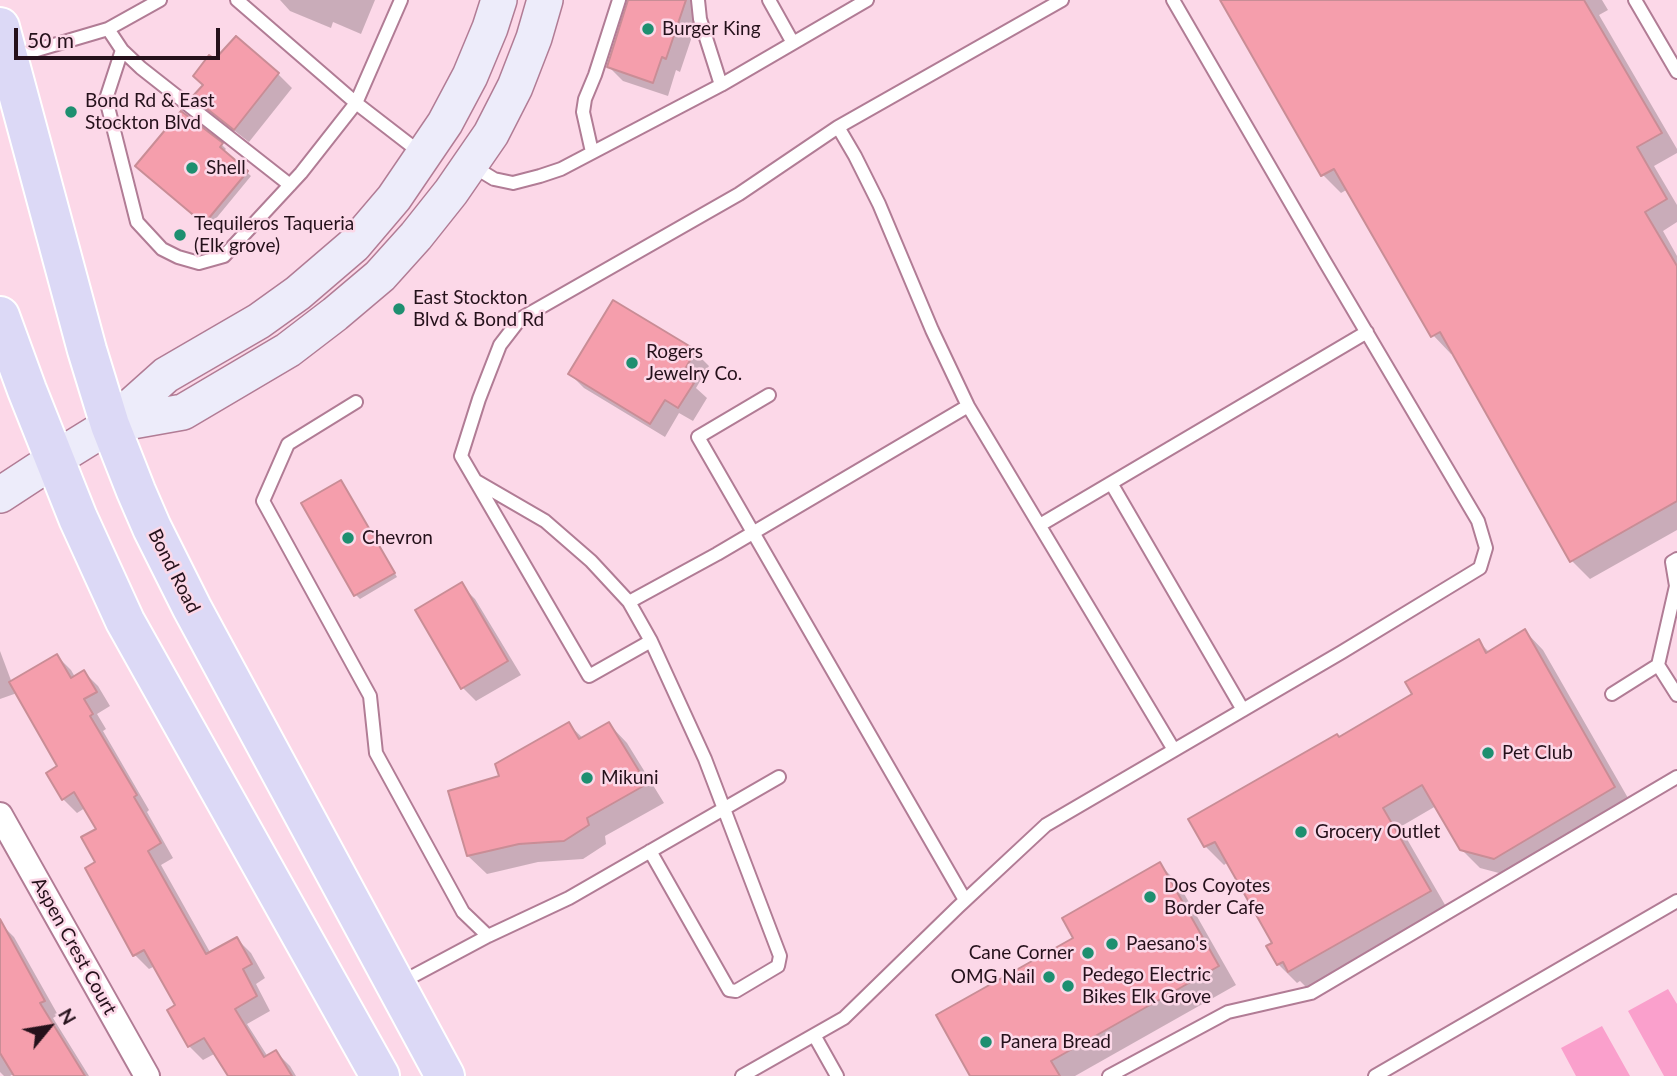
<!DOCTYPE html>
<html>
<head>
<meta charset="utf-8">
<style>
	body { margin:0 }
	#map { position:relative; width:1677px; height:1076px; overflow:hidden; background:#fcd8e8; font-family:Lato,sans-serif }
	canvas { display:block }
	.north { position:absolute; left:14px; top:992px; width:70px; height:70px; -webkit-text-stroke:5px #fcd8e8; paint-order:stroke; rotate:60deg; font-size:19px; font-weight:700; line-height:28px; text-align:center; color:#25111b }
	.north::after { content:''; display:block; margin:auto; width:24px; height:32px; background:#25111b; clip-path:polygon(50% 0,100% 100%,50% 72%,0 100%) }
	.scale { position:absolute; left:14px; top:28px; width:206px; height:32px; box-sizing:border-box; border:4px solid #25111b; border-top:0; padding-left:9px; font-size:21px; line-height:24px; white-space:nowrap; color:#25111b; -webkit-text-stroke:5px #fcd8e8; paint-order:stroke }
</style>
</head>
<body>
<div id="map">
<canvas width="1677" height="1076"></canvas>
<div class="north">N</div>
<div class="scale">50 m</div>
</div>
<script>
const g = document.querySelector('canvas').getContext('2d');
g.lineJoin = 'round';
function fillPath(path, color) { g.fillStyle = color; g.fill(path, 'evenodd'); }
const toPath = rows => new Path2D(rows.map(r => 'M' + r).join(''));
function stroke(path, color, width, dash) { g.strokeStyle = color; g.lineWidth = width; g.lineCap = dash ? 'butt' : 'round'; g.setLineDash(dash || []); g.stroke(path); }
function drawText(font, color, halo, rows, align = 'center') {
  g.font = font + ' Lato,sans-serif'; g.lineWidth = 5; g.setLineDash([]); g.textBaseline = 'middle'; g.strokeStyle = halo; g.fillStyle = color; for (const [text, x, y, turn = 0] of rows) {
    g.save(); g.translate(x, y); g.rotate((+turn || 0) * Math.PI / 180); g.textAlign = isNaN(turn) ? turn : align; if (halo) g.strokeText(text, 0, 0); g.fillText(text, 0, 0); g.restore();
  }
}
const green = toPath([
	[1668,989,1677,1004,1677,1076,1664,1076,1628,1011],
	[1602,1026,1630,1076,1576,1076,1561,1048]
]);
const shadow = toPath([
	[280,0,375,0,361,34,333,22,331,28,290,11],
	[631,0,695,0,702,7,680,72,676,70,668,96,623,81,609,67],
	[1222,0,1602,0,1608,10,1599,15,1677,149,1677,153,1654,166,1677,205,1677,222,1663,231,1677,256,1677,530,1590,579,1572,561,1454,353,1451,354,1433,335,1348,189,1341,193,1323,175],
	[215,62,278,74,292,88,249,142,209,111,195,97,205,86],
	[222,145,226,149,223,152,251,176,209,227,142,170],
	[614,302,695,352,709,366,696,388,707,398,693,421,679,413,665,437,584,388,570,374],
	[341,482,345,487,397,577,360,599,356,595],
	[461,585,475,599,521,675,476,701,462,687],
	[1525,631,1543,650,1632,805,1514,877,1480,868,1461,849,1436,806,1400,827,1448,910,1308,989,1300,981,1297,983,1278,964,1275,944,1228,862,1224,865,1205,846,1340,739,1414,695,1478,641,1489,652],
	[0,651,12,683,57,656,71,670,75,677,84,672,98,686,110,706,97,714,106,729,103,731,149,810,147,812,173,858,161,865,211,954,237,939,251,953,265,978,256,984,270,1011,247,1024,268,1057,276,1052,290,1066,296,1076,228,1076,229,1075,216,1053,203,1060,189,1046,177,1006,155,966,149,969,135,955,87,869,98,863,98,830,85,808,77,813,63,799,59,767,17,693,0,699],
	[568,724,584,739,609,724,627,743,664,803,605,836,606,844,583,859,538,862,487,874,468,856,501,777],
	[1160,865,1178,883,1236,985,1075,1076,972,1076,1075,938],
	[0,923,14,937,58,1015,53,1018,89,1076,16,1076,14,1074,10,1076,4,1076,0,1072]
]);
const building = toPath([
	[628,0,686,0,666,59,662,57,653,83,607,67,628,0],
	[1220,0,1584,0,1662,133,1637,147,1667,199,1645,212,1677,266,1677,501,1570,562,1440,332,1431,337,1334,169,1321,176,1220,0],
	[236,36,279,73,234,130,192,97,203,85,193,76,209,55,215,59,236,36],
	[181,111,223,143,220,147,248,171,204,224,135,166,181,111],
	[613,300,696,350,681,376,694,383,678,408,665,400,650,424,568,374,613,300],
	[341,480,395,573,354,596,301,503,341,480],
	[462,582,508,661,461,689,415,610,462,582],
	[1525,629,1615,787,1494,859,1460,850,1422,785,1383,808,1431,891,1288,972,1283,962,1277,965,1266,946,1272,943,1215,842,1204,847,1188,819,1337,734,1339,737,1412,694,1405,682,1479,639,1486,653,1525,629],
	[57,654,71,678,84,670,97,692,84,699,93,714,90,716,137,795,134,797,161,843,148,851,206,954,237,937,252,964,243,969,257,996,235,1009,264,1057,276,1050,292,1076,228,1076,204,1038,188,1047,167,1010,175,1005,144,950,133,956,85,868,95,862,81,837,96,829,74,792,62,800,46,773,57,766,9,682,57,654],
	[569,722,579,739,609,722,647,784,587,818,589,825,564,841,519,844,467,856,448,791,499,776,495,764,569,722],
	[1160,862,1219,966,1051,1061,1060,1076,970,1076,936,1015,1073,938,1062,918,1160,862],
	[0,919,45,1001,40,1003,85,1076,14,1076,0,1053,0,919]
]);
const lane = toPath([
	[237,0,356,103,422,154],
	[698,0,700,19,721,85],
	[769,0,793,43],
	[1635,0,1677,72],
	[108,29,122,50,141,68,290,185],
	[122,50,106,99,137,222,162,249,178,257,199,263,224,256,301,173,356,103,401,0],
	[13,57,108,29,160,0],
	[838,127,855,156,879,204,932,330,968,406,1174,750],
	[592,152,583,112,585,99,595,75,619,0],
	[471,165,494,179,513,183,540,176,561,169,721,85,867,0],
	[769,395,698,437,965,900],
	[356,402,288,444,263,501,370,696,376,753,463,912,488,936],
	[476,481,545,521,591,561,629,602,651,641,705,759,780,956,778,966,736,991,729,990,650,851],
	[1111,483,1243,710],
	[1040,525,1367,332],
	[629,602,717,554,968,406],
	[651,641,589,676,461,456,479,399,500,345,520,319,739,194,838,127,1062,0],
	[1658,665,1677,695],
	[1612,694,1658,665,1676,586,1672,562,1677,559],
	[400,983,488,936,569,898,779,777],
	[814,1035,837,1076],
	[742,1076,844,1018,958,907,1046,825,1342,652,1480,568,1486,548,1478,521,1325,262,1173,0],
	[1109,1076,1228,1012,1311,993,1677,777],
	[1375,1076,1677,901]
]);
const street = toPath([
	[0,815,147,1076]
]);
const secondary = toPath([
	[110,425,183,412,288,350,335,314,380,276,416,236,451,192,491,134,515,87,534,38,545,0],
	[0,495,55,459,110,425,166,375,259,321,298,293,354,245,394,198,445,123,470,76,490,28,499,0]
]);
const primary = toPath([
	[0,27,87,350,110,425,136,491,152,528,192,608,445,1076],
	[0,316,27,390,78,518,125,621,380,1076]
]);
const markers = [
	[648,29,7,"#1e8f70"],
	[71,112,7,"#1e8f70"],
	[192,168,7,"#1e8f70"],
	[180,235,7,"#1e8f70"],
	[399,309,7,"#1e8f70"],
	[632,363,7,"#1e8f70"],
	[348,538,7,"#1e8f70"],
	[1488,753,7,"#1e8f70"],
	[587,778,7,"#1e8f70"],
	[1301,832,7,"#1e8f70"],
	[1150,897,7,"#1e8f70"],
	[1112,944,7,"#1e8f70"],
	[1088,953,7,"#1e8f70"],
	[1049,977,7,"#1e8f70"],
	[1068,986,7,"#1e8f70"],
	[986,1042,7,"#1e8f70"]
];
const poiNames = [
	["Burger King",662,29],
	["Bond Rd & East",85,101],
	["Stockton Blvd",85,123],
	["Shell",206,168],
	["Tequileros Taqueria",194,224],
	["(Elk grove)",194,246],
	["East Stockton",413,298],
	["Blvd & Bond Rd",413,320],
	["Rogers",646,352],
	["Jewelry Co.",646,374],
	["Chevron",362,538],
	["Pet Club",1502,753],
	["Mikuni",601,778],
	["Grocery Outlet",1315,832],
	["Dos Coyotes",1164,886],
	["Border Cafe",1164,908],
	["Paesano's",1126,944],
	["Cane Corner",1074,953,"right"],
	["Pedego Electric",1082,975],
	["Bikes Elk Grove",1082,997],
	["OMG Nail",1035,977,"right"],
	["Panera Bread",1000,1042]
];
const streetNames = [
	["Bond Road",174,571,63],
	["Aspen Crest Court",74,946,61]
];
fillPath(green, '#faa0cc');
fillPath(shadow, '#0003');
fillPath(building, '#f59eac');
stroke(building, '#c98d96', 2);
stroke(lane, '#b17c95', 16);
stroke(street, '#b17c95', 28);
stroke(secondary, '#b17c95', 38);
stroke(primary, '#fff', 42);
stroke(lane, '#fff', 12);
stroke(street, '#fff', 24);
stroke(secondary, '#edecfa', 35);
stroke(primary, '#dcd9f6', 38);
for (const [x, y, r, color] of markers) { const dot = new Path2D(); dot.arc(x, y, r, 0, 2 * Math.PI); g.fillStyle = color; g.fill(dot); stroke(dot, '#fcd8e8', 2.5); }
drawText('19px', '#25111b', '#fcd8e8', poiNames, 'left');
drawText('19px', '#25111b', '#fcd8e8', streetNames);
</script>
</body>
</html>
